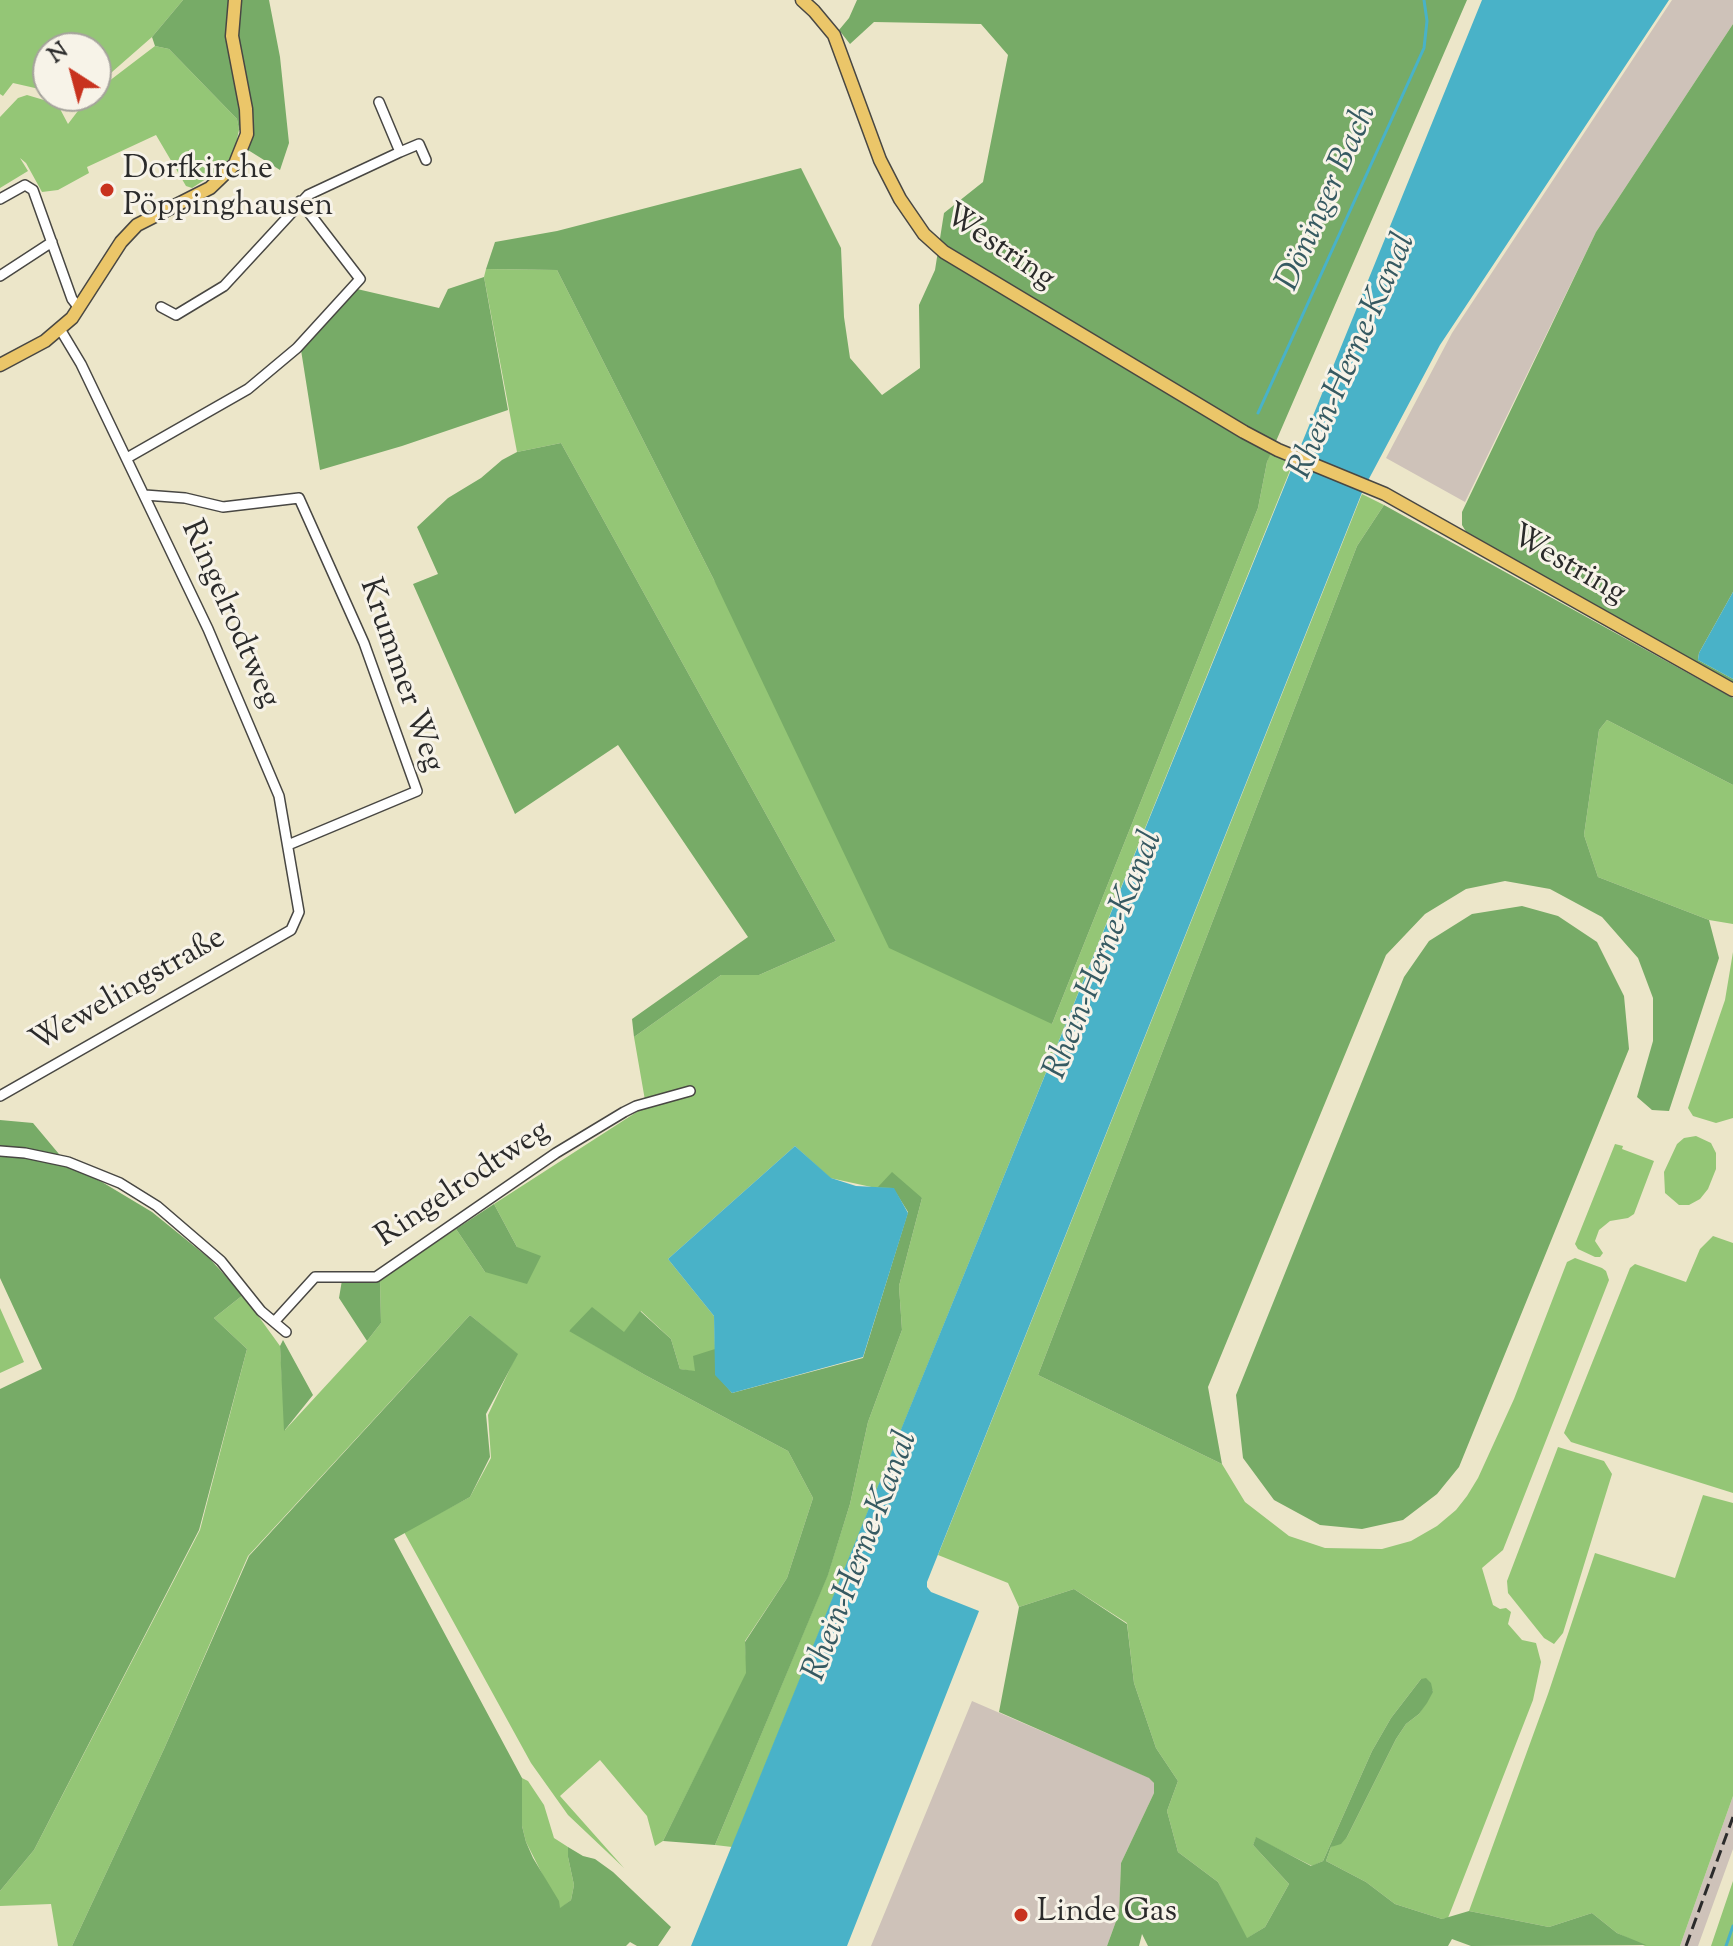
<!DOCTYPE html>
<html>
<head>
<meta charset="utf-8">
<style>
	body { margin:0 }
	#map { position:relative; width:1733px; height:1946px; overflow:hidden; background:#ece6c9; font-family:"Sorts Mill Goudy",serif }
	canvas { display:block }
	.north { position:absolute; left:32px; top:32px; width:80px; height:80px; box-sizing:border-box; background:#f7f3e8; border:2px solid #a5a39c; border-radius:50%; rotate:324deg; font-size:22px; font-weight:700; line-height:32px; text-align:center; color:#2b2b2b }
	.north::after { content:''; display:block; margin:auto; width:28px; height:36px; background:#c8321e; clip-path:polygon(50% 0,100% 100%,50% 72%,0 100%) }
</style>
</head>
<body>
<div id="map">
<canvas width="1733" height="1946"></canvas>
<div class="north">N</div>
</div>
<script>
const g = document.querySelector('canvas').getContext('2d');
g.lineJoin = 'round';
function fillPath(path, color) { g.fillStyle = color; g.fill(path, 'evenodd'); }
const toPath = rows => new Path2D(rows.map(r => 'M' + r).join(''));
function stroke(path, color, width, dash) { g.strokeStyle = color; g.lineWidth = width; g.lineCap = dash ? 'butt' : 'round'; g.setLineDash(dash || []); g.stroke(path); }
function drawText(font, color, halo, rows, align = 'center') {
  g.font = font + ' "Sorts Mill Goudy",serif'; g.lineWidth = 6; g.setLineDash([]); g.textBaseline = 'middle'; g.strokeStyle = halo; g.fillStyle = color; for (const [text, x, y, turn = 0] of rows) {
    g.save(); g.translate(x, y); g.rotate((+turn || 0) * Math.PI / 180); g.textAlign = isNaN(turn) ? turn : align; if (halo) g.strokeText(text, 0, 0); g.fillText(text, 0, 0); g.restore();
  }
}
const industrial = toPath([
	[1672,0,1733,0,1733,24,1596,232,1465,502,1386,458,1452,333],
	[972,1701,1150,1778,1154,1783,1154,1793,1121,1863,1119,1913,1107,1946,871,1946],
	[1733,1796,1733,1849,1698,1946,1680,1946]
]);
const green = toPath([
	[0,0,183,0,152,37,96,86,96,48,48,48,48,91,13,83,3,96,0,94],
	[155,46,169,49,237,119,239,130,236,144,230,159,220,170,192,188,186,186,156,135,87,167,89,173,58,190,42,192,26,163,20,158,28,171,0,188,0,117,18,98,27,95,54,103,59,107,68,124,87,99,96,96,96,91],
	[486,269,557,270,714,580,1052,1024,1258,508,1267,462,1270,453,1293,463,732,1847,715,1845,828,1574,850,1504,868,1422,902,1330,899,1286,922,1198,830,1178,795,1146,668,1259,714,1316,715,1349,696,1372,680,1369,671,1339,641,1311,624,1333,569,1330,645,1375,788,1451,813,1498,787,1578,745,1641,747,1673,663,1841,655,1846,647,1816,600,1760,560,1796,624,1868,568,1815,531,1763,404,1532,470,1497,491,1458,488,1415,517,1354,470,1315,248,1556,164,1749,72,1946,58,1946,51,1904,0,1906,0,1891,34,1850,200,1530,247,1349,214,1318,243,1295,280,1346,285,1430,367,1341,381,1323,380,1280,456,1229,485,1272,517,1247,494,1204,646,1106,634,1037,721,975,759,975,836,941,561,443,517,452,484,277],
	[1362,494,1384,505,1357,546,1038,1375,1222,1464,1245,1502,1289,1536,1325,1548,1382,1549,1411,1541,1437,1526,1456,1510,1467,1496,1478,1478,1514,1399,1567,1262,1575,1258,1602,1268,1606,1271,1609,1280,1503,1550,1482,1568,1493,1605,1500,1609,1506,1608,1511,1612,1508,1624,1522,1640,1536,1643,1541,1662,1533,1700,1448,1918,1442,1919,1395,1904,1366,1882,1326,1861,1331,1847,1347,1837,1396,1739,1406,1724,1419,1714,1433,1691,1421,1679,1391,1718,1372,1751,1323,1861,1312,1866,1256,1838,1253,1845,1289,1884,1265,1927,1246,1939,1218,1882,1178,1852,1167,1811,1178,1781,1156,1748,1134,1683,1127,1623,1074,1589,1019,1607,1008,1583,938,1555],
	[1607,720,1733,785,1733,924,1709,920,1598,877,1584,835,1599,730],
	[1733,952,1733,1118,1716,1123,1693,1116,1688,1108,1725,1000],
	[1696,1136,1711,1143,1716,1153,1716,1169,1708,1189,1700,1199,1689,1205,1679,1205,1665,1193,1664,1172,1677,1144,1684,1138],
	[1615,1144,1623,1146,1622,1149,1654,1161,1634,1214,1628,1218,1610,1221,1599,1230,1595,1241,1603,1253,1600,1257,1595,1257,1578,1249,1575,1244],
	[1713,1236,1733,1243,1733,1493,1571,1442,1564,1433,1630,1268,1635,1264,1686,1282,1700,1249],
	[0,1308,24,1362,0,1373],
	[1558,1447,1604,1461,1612,1474,1563,1633,1554,1644,1544,1638,1508,1593,1507,1581],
	[1703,1495,1733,1503,1733,1796,1680,1946,1645,1946,1617,1933,1592,1913,1549,1927,1469,1911,1548,1694,1595,1553,1675,1578],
	[522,1778,528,1781,544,1805,554,1838,568,1847,568,1857,574,1885,571,1900,560,1909,526,1842,522,1826],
	[1733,1881,1733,1946,1711,1946]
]);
const forest = toPath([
	[183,0,269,0,280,57,289,143,280,170,248,150,252,134,239,130,237,119,169,49,155,46,152,37],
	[857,0,1467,0,1267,462,1258,508,1052,1024,889,948,714,580,557,270,486,269,495,242,557,231,801,168,841,248,844,317,850,358,882,395,920,368,919,305,935,270,944,213,983,182,1008,55,981,24,874,22,850,44,839,30,849,18],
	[1733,24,1733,592,1699,653,1698,660,1733,679,1733,684,1468,535,1462,525,1462,512,1596,232],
	[484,277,508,410,402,446,320,470,301,350,357,289,439,308,448,289],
	[561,443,836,941,759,975,721,975,634,1037,632,1019,748,937,618,745,515,814,413,584,438,574,417,527,448,498,481,478,502,460,517,452],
	[1384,505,1733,698,1733,785,1607,720,1599,730,1584,835,1598,877,1709,920,1719,958,1669,1111,1652,1110,1637,1097,1653,1041,1653,998,1638,958,1602,917,1550,889,1505,881,1466,889,1425,914,1386,955,1208,1387,1222,1464,1038,1375,1357,546],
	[1522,906,1558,916,1597,942,1624,996,1629,1049,1459,1467,1437,1494,1403,1520,1362,1529,1320,1525,1274,1500,1243,1458,1236,1395,1404,977,1429,941,1472,914],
	[0,1120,33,1123,69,1166,102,1182,152,1212,210,1259,243,1295,214,1318,247,1349,199,1530,34,1850,0,1891,0,1389,42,1369,0,1278],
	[892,1172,922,1198,899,1286,902,1330,868,1422,850,1504,828,1575,715,1845,663,1841,746,1673,745,1642,787,1578,813,1498,788,1451,645,1375,569,1331,592,1307,624,1332,640,1311,671,1339,680,1369,695,1371,693,1356,715,1349,716,1374,732,1393,863,1358,908,1212,893,1188,878,1187],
	[494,1204,517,1247,541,1256,527,1284,485,1272,456,1229],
	[342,1280,380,1280,381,1323,367,1341,339,1298],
	[470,1315,518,1354,486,1414,490,1457,470,1497,394,1539,522,1778,522,1826,526,1842,533,1858,559,1901,560,1908,571,1900,574,1885,568,1857,568,1847,583,1856,595,1859,613,1872,671,1927,658,1946,637,1946,630,1942,626,1946,72,1946,164,1749,249,1556],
	[283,1340,313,1395,284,1431,280,1346],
	[1074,1589,1127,1624,1134,1683,1156,1748,1178,1781,1167,1811,1178,1852,1218,1882,1247,1938,1265,1927,1289,1884,1253,1845,1256,1837,1311,1866,1323,1861,1372,1751,1391,1718,1421,1679,1426,1678,1431,1683,1433,1692,1427,1703,1419,1714,1406,1724,1396,1739,1347,1837,1341,1844,1331,1847,1326,1861,1366,1882,1395,1904,1442,1919,1469,1911,1549,1927,1592,1913,1617,1933,1646,1945,1471,1946,1452,1939,1448,1946,1148,1946,1142,1934,1139,1946,1107,1946,1119,1913,1121,1863,1154,1793,1154,1783,1149,1778,999,1712,1019,1607]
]);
const water = toPath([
	[1482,0,1669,0,1440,345,1363,490,927,1582,927,1587,931,1592,979,1611,847,1946,691,1946],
	[1733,592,1733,679,1698,660,1699,653],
	[795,1146,831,1178,856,1186,894,1188,908,1213,863,1357,732,1393,715,1375,714,1316,668,1259]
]);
const stream = toPath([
	[1258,413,1424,48,1427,21,1424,0],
	[1726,1946,1733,1926]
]);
const minor = toPath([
	[400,152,419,144,426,160],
	[0,199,25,185,33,190,72,299,79,308],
	[0,276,52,242],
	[161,307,176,315,224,286,308,195,400,152,379,102],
	[127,458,248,389,297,348,360,279,300,201],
	[145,495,185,498,223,507,299,498,364,643,417,791,288,845],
	[0,1096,291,930,299,912,279,796,208,629,81,364,60,329],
	[0,1151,25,1153,68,1162,120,1183,157,1206,221,1261,261,1311,286,1332],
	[275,1321,315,1277,376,1277,556,1153,624,1112,636,1106,690,1091]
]);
const major = toPath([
	[802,0,814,11,834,35,880,160,900,199,924,234,944,252,1244,432,1278,450,1385,494,1733,690],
	[0,365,45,341,72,318,121,242,137,225,210,188,235,164,247,134,246,109,232,36,235,0]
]);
const rail = toPath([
	[1686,1946,1733,1817]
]);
const markers = [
	[107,190,8,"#c8321e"],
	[1021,1915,8,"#c8321e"]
];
const poiNames = [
	["Dorfkirche",123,172],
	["Pöppinghausen",123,209],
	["Linde Gas",1037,1915]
];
const streetNames = [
	["Westring",998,249,34],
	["Westring",1567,567,30],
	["Ringelrodtweg",228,615,66],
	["Krummer Weg",399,676,71],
	["Wewelingstraße",129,992,-30],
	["Ringelrodtweg",464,1186,-34]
];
const waterNames = [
	["Döninger Bach",1329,199,-66],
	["Rhein-Herne-Kanal",1355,357,-66],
	["Rhein-Herne-Kanal",1106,956,-68],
	["Rhein-Herne-Kanal",863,1557,-69]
];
fillPath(industrial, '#cec2b9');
fillPath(green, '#94c676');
fillPath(forest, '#77ab67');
fillPath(water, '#49b2c8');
stroke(stream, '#49b2c8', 3);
stroke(minor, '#484743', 12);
stroke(major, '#484743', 15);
stroke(minor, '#fff', 9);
stroke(major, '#ebc669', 12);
stroke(rail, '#2b2b2b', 3, [12, 6]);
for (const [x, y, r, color] of markers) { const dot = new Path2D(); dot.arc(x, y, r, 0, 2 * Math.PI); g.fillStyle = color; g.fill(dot); stroke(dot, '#f7f3e8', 3); }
drawText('32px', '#2b2b2b', '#f7f3e8', poiNames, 'left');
drawText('32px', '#2b2b2b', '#f7f3e8', streetNames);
drawText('italic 34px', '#365a62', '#f7f3e8', waterNames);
</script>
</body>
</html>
